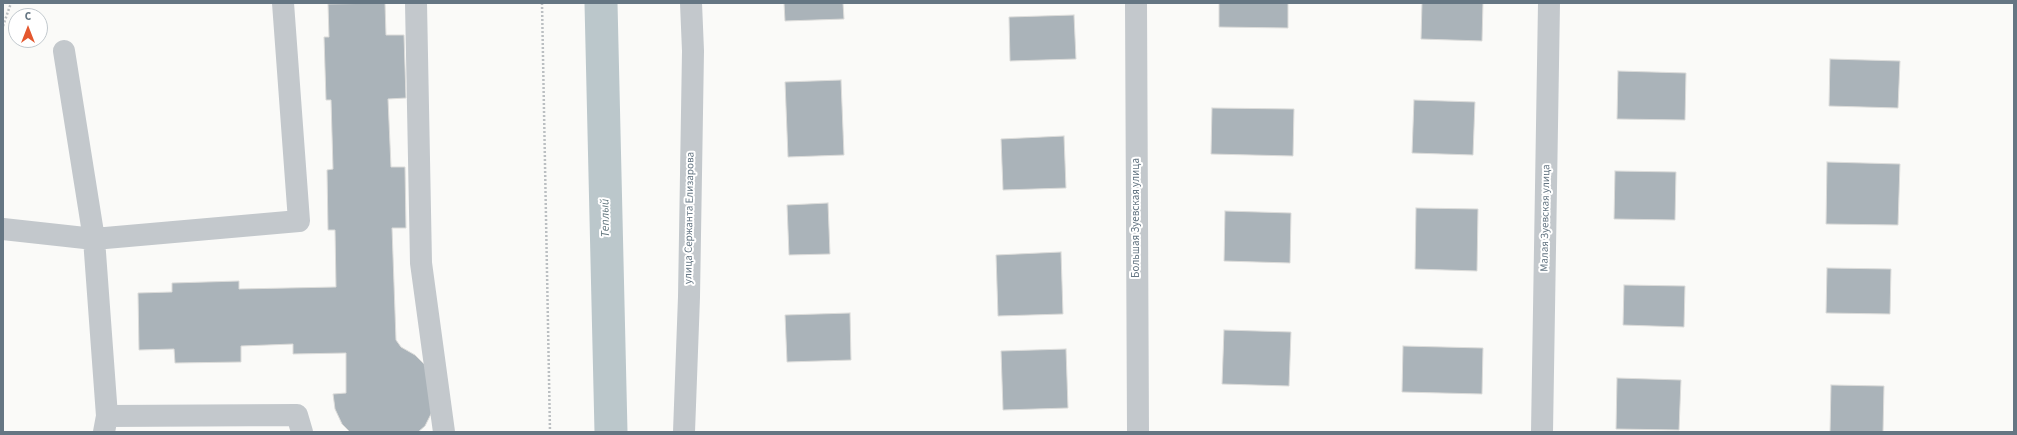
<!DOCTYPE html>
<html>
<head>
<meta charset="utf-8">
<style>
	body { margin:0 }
	#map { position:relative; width:2017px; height:435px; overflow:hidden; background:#fafaf8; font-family:"Source Sans 3",sans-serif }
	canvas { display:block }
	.frame { position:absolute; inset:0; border:4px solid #657683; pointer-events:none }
	.north { position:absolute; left:8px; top:8px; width:40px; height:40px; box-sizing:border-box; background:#fff; border:1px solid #c1c8cd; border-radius:50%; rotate:0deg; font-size:11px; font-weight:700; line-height:16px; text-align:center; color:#657683 }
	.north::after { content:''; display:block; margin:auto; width:14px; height:18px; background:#e4572e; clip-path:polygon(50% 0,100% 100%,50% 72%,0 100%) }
</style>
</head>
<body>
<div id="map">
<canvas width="2017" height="435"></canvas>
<div class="frame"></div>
<div class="north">С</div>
</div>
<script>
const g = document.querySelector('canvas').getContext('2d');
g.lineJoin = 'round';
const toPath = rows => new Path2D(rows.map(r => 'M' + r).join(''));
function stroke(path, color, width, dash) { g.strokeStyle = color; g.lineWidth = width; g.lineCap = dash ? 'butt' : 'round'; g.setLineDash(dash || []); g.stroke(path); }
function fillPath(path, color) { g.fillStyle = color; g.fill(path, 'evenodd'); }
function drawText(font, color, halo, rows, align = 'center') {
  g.font = font + ' "Source Sans 3",sans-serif'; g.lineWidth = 4; g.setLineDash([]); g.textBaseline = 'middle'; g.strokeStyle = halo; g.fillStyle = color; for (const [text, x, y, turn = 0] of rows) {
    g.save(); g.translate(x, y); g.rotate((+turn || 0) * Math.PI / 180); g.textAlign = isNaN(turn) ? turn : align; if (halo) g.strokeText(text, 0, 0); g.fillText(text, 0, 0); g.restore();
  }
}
const canal = toPath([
	[601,3,611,432]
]);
const building = toPath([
	[385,3,386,35,404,35,406,98,388,99,391,167,405,167,406,228,392,228,396,340,401,347,415,355,426,366,432,412,425,426,418,432,350,432,342,424,335,409,333,394,346,393,346,353,293,354,293,344,241,346,241,362,175,363,174,349,139,350,138,293,172,292,172,283,239,281,239,289,336,287,335,230,328,230,327,170,333,169,331,100,326,100,324,37,329,37,328,4,385,3],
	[784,3,843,3,844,19,785,21,784,3],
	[1219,3,1288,3,1288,28,1219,27,1219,3],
	[1422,3,1483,3,1482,41,1421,39,1422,3],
	[1074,15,1076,59,1010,61,1009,17,1074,15],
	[1830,59,1900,61,1898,108,1829,106,1830,59],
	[1618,71,1686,73,1685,120,1617,119,1618,71],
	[841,80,844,155,788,157,785,82,841,80],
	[1414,100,1475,102,1473,155,1412,153,1414,100],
	[1212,108,1294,109,1293,156,1211,154,1212,108],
	[1064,136,1066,188,1003,190,1001,139,1064,136],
	[1827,162,1900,164,1898,225,1826,224,1827,162],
	[1615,171,1676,172,1675,220,1614,219,1615,171],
	[828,203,830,254,789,255,787,205,828,203],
	[1416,208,1478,209,1477,271,1415,269,1416,208],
	[1225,211,1291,213,1290,263,1224,261,1225,211],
	[1061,252,1063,314,998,316,996,255,1061,252],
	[1827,268,1891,269,1890,314,1826,313,1827,268],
	[1624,285,1685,286,1684,327,1623,325,1624,285],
	[850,313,851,360,787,362,785,315,850,313],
	[1224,330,1291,332,1289,386,1222,384,1224,330],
	[1403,346,1483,348,1482,394,1402,392,1403,346],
	[1066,349,1068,408,1003,410,1001,351,1066,349],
	[1617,378,1681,380,1679,430,1616,429,1617,378],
	[1831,385,1884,386,1883,432,1830,432,1831,385]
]);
const path = toPath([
	[542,3,550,432],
	[3,26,11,3]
]);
const minor = toPath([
	[416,3,421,263,444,432],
	[1136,3,1138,432],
	[3,229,94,239,64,51],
	[107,416,297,415,302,432],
	[104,432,107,416,94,239,299,221,283,3],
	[684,432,689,297,693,51,691,3],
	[1542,432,1549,3]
]);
const streetNames = [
	["улица Сержанта Елизарова",690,218,-89],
	["Большая Зуевская улица",1137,218,-90],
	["Малая Зуевская улица",1546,218,-89]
];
const waterNames = [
	["Теплый",606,218,-91]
];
stroke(canal, '#bbc7cb', 33);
fillPath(building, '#aab3b9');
stroke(building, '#dcdcda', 1);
stroke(path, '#bbbfc2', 2.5, [2, 2]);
stroke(minor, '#c3c8cc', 22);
drawText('11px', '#657683', '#fff', streetNames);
drawText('italic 12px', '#60757c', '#fff', waterNames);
</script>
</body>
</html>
